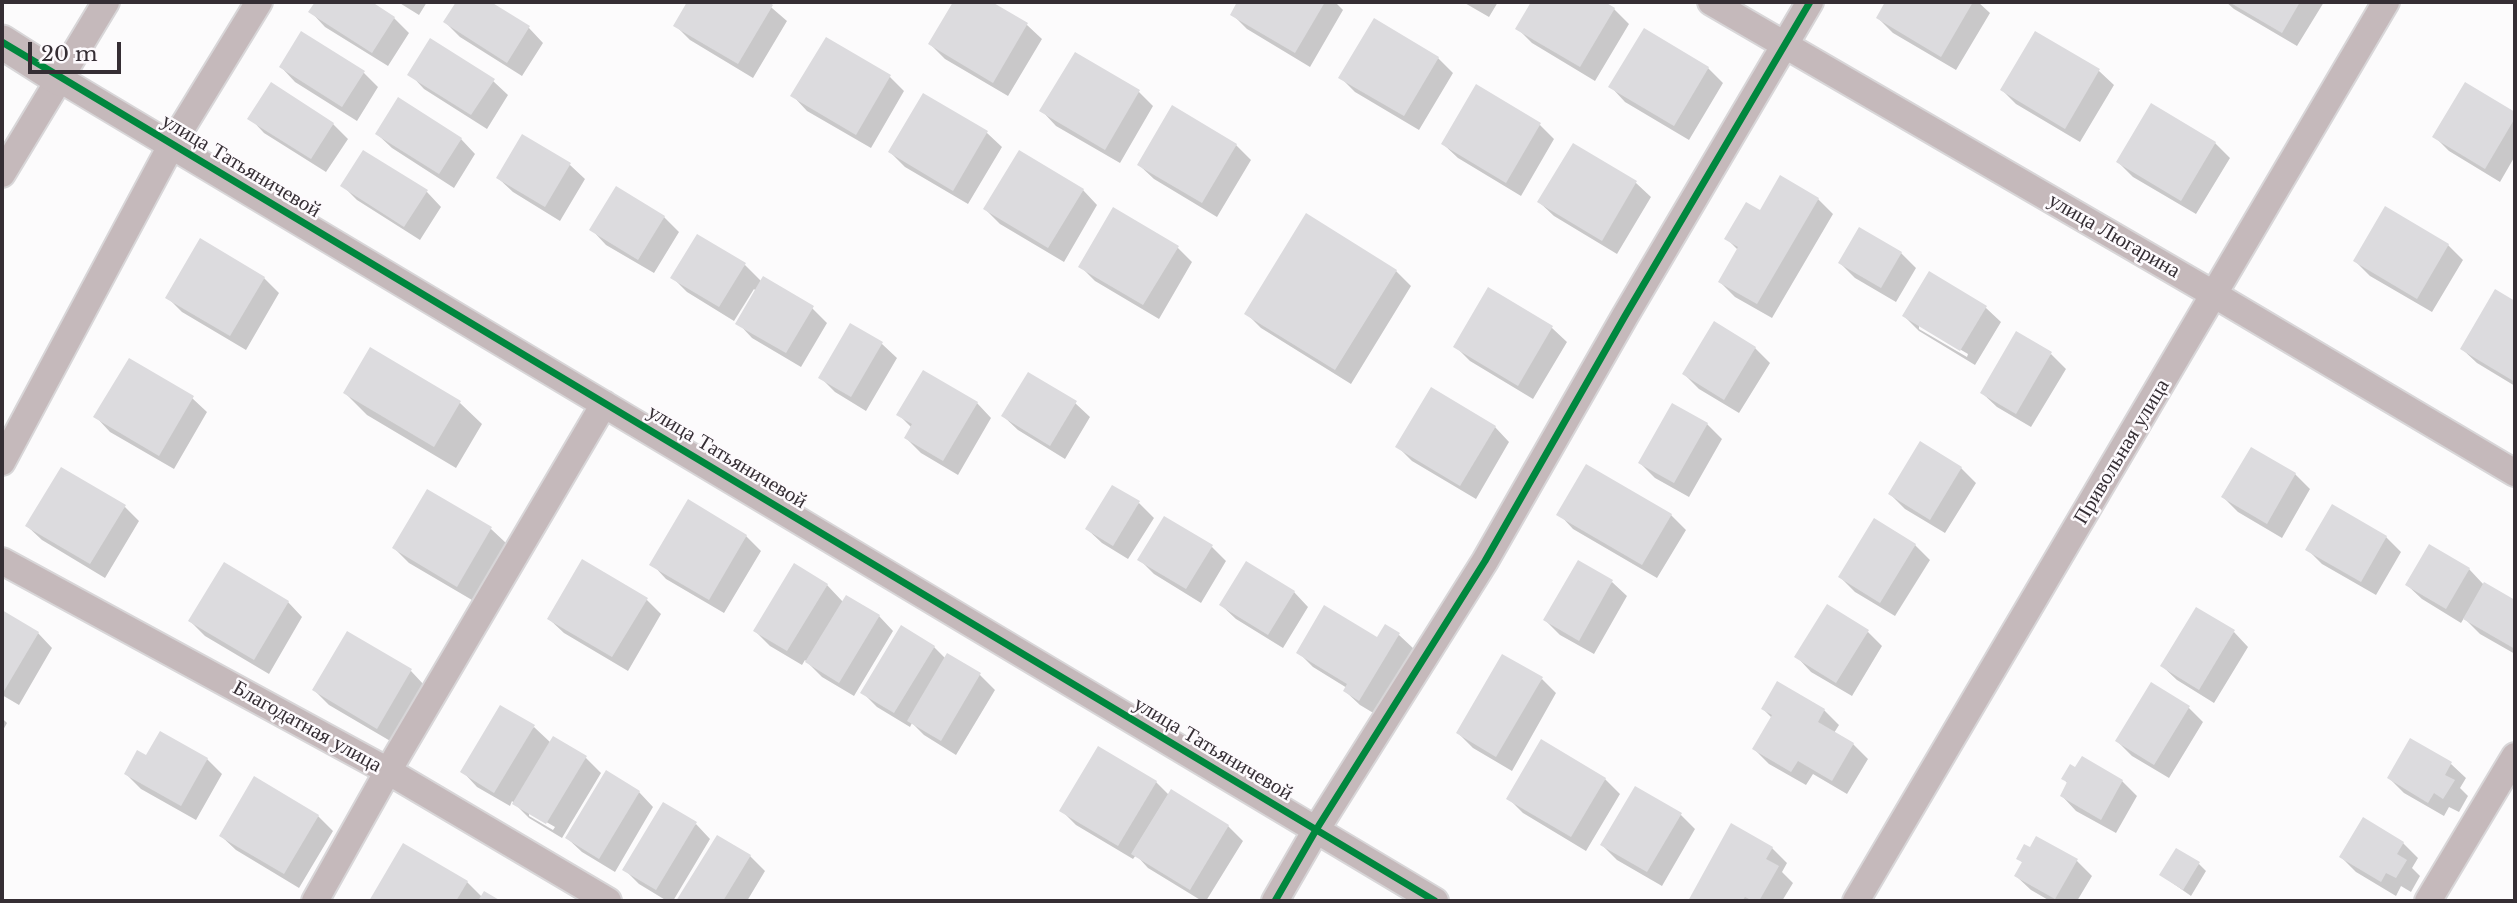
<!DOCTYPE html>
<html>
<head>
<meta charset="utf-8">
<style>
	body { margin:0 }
	#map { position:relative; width:2517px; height:903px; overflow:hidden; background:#fcfbfc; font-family:"Libre Baskerville",serif }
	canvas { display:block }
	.frame { position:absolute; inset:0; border:4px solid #352e34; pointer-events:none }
	.scale { position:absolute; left:28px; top:42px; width:93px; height:32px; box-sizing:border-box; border:4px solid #352e34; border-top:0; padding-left:9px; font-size:21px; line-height:24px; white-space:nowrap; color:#352e34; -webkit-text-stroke:5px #fdfafd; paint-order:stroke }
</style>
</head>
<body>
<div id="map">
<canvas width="2517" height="903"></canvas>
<div class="frame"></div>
<div class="scale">20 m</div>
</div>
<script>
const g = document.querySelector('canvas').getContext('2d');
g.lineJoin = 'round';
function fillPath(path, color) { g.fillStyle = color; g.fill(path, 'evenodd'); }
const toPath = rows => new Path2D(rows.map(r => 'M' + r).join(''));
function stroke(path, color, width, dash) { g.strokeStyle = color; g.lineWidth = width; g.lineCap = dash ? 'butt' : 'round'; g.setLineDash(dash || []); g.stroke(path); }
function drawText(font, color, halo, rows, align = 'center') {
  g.font = font + ' "Libre Baskerville",serif'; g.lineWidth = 5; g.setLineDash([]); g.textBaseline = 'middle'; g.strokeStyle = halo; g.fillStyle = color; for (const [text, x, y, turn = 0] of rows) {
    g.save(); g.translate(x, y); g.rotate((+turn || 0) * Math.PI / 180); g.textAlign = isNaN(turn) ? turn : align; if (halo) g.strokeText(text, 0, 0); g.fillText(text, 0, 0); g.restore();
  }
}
const shadow = toPath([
	[317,2,368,2,394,18,409,33,388,66,325,27,311,12],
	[398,2,427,2,419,15],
	[458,2,488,2,529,28,543,43,522,76,460,37,445,22],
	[689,2,765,2,787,21,753,78,690,40,675,25],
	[955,2,988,2,1027,25,1042,39,1008,96,945,59,930,44],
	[1239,2,1335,2,1343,10,1310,67,1247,29,1232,14],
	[1463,2,1498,2,1489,17],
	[1533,2,1602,2,1614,9,1629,24,1595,81,1532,43,1517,28],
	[1887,2,1978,2,1990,13,1956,70,1893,33,1878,18],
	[2226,2,2324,2,2297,46,2234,9],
	[2036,33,2099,71,2114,85,2080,142,2016,104,2002,90],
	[1438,58,1453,73,1419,130,1355,92,1340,77],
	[281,67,364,73,378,87,357,121,295,82],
	[1708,68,1723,83,1689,140,1625,102,1611,87],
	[410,74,493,81,508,95,487,129,424,89],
	[890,77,904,91,871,148,807,111,793,96],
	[2466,84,2515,114,2515,156,2500,182,2449,151,2434,136],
	[1139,92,1153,106,1120,163,1056,126,1042,111],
	[924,95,987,133,1002,147,968,204,905,167,890,152],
	[250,118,333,124,348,139,326,172,264,133],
	[1540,125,1554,139,1521,196,1458,158,1443,144],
	[377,134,461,139,475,154,454,188,392,148],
	[523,136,570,165,585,179,560,221,513,192,498,178],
	[2215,143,2230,158,2196,214,2133,177,2118,162],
	[1236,145,1251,160,1217,217,1154,179,1139,165],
	[1573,145,1636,183,1651,197,1617,254,1554,216,1539,202],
	[1781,178,1818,199,1833,214,1772,318,1735,297,1720,282,1738,250,1726,238,1761,213],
	[343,186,427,192,441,207,420,240,357,200],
	[1083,190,1097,205,1064,262,1000,224,985,209],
	[1307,216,1396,271,1411,286,1351,384,1261,328,1247,314],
	[664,217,679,232,654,273,606,245,592,230],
	[2448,245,2463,260,2432,312,2370,276,2355,261],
	[1177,247,1192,262,1159,319,1095,281,1080,266],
	[1901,253,1916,268,1896,302,1855,278,1840,263],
	[745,265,762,282,812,308,827,323,801,367,752,338,738,323,756,291,754,289,734,321,687,292,672,277],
	[1930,274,1986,308,2001,322,1975,365,1919,331,1904,316],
	[1919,325,1968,354,1967,357,1919,329],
	[264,278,279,293,246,350,182,312,167,297],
	[1489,290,1552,328,1567,342,1533,399,1470,361,1455,346],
	[2496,291,2515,303,2515,386,2477,363,2462,349],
	[851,325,882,344,897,358,866,411,835,392,820,377],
	[1755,348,1770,363,1739,413,1699,389,1684,374],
	[371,350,460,403,482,424,456,468,367,415,345,393],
	[2051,354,2066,369,2031,427,1997,407,1982,393],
	[192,398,207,412,174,469,110,432,96,417],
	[977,403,991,418,958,475,921,453,906,438,912,428,898,414],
	[1075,403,1090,417,1065,459,1018,430,1003,416],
	[1707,424,1722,439,1689,497,1655,478,1640,463],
	[1495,427,1509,442,1476,499,1412,461,1398,447],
	[2252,449,2295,474,2310,489,2282,538,2238,512,2223,497],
	[1961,468,1976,483,1945,533,1905,509,1890,494],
	[428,491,491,529,506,543,472,600,409,563,394,548],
	[1139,503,1154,518,1128,559,1102,543,1087,529],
	[2333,506,2386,537,2401,552,2376,595,2322,564,2308,550],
	[125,507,139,521,105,578,42,540,27,526],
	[1559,514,1671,515,1686,530,1657,578,1573,529],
	[746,536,761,551,724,613,666,579,652,564],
	[1915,545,1930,560,1895,616,1855,592,1840,577],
	[1212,547,1226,561,1201,603,1154,574,1139,559],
	[2469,569,2484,585,2515,602,2515,654,2480,634,2464,618,2461,623,2422,599,2407,585],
	[1612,582,1627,596,1594,654,1560,635,1545,620],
	[827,585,843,602,879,616,893,631,854,696,822,677,805,660,802,665,770,646,755,631],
	[1294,592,1308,607,1283,648,1236,619,1221,605],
	[646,599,661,614,628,671,564,633,549,619],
	[288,602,302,617,269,674,205,636,190,621],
	[2,612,38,633,52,648,19,705,2,695],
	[1868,632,1882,646,1852,696,1811,672,1797,657],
	[2234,632,2248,647,2214,703,2177,680,2162,666],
	[1399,635,1414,649,1375,714,1360,705,1345,691,1347,688,1313,667,1298,652],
	[934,647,946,659,948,656,980,675,995,690,956,755,924,735,912,723,910,727,877,707,862,692],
	[411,671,425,686,392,742,329,705,314,690],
	[1542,679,1556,693,1512,771,1473,748,1458,733],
	[2188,707,2203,722,2169,778,2132,756,2117,741],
	[1763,709,1824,710,1839,725,1834,733,1853,744,1868,759,1847,794,1813,774,1806,785,1769,764,1754,749,1772,718],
	[2,718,7,723,2,732],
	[534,727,551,743,553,739,586,758,601,773,562,838,529,818,512,801,510,806,477,787,463,772],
	[529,812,555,827,553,830,529,816],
	[146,757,207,759,222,774,196,820,141,789,126,774],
	[2451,764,2466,778,2460,788,2468,796,2459,812,2449,807,2444,816,2404,793,2389,778],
	[2063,778,2122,781,2137,796,2116,833,2076,811,2062,796,2068,784],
	[1605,779,1620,794,1586,851,1523,813,1508,798],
	[1156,782,1169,795,1171,791,1228,826,1243,841,1206,901,1202,901,1148,868,1136,855,1133,859,1076,825,1061,810],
	[639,792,653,807,615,872,582,852,567,838],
	[1680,814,1695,829,1662,886,1617,860,1602,845],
	[318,816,333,831,299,888,236,850,221,836],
	[696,824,710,839,673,901,667,901,639,884,624,869],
	[1732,826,1772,848,1787,863,1782,872,1793,883,1782,901,1690,901],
	[717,837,750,856,765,871,747,901,679,901],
	[2403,843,2418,858,2412,868,2420,876,2411,892,2401,886,2396,896,2356,872,2341,857],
	[404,845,467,882,483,898,485,894,498,901,371,901],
	[2018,858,2077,861,2092,876,2077,901,2050,901,2031,890,2016,876,2023,863],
	[2199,864,2206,871,2191,896,2161,875]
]);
const building = toPath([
	[315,2,372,2,395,17,372,53,308,12],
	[456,2,491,2,530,26,507,63,443,22],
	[687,2,769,2,773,5,738,64,673,26],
	[953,2,992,2,1028,23,993,83,928,44],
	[1237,2,1325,2,1295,53,1230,15],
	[1531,2,1605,2,1615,8,1580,67,1515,29],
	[1885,2,1973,2,1941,57,1876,18],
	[2229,2,2300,2,2282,33],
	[1374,18,1439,57,1404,116,1338,78],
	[1644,28,1709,67,1674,126,1608,87],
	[301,31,365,71,342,107,279,67],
	[2035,31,2100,69,2065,129,2000,90],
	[826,37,891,75,856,135,790,96],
	[430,38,495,79,471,115,407,75],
	[1075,52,1140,90,1105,150,1039,111],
	[271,82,334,123,311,159,247,119],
	[2465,82,2515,112,2515,118,2485,169,2432,137],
	[1476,84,1541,123,1506,183,1441,144],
	[923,93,988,131,953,191,888,152],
	[398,97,462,138,439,174,375,134],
	[2151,103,2216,142,2181,201,2116,162],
	[1172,105,1237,144,1202,203,1137,165],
	[522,134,571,163,545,207,496,178],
	[1573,143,1637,181,1602,241,1537,202],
	[363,150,428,190,404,227,340,186],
	[1019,150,1084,189,1048,248,983,209],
	[1780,175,1819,198,1757,304,1718,282,1738,247,1724,239,1746,202,1760,210],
	[616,186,665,216,638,260,589,230],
	[2385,206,2449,244,2417,299,2353,261],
	[1113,207,1179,246,1143,305,1078,267],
	[1306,213,1397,270,1335,370,1244,314],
	[1859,227,1902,252,1881,288,1838,263],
	[697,234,746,263,719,307,670,278],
	[200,238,265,277,230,336,165,298],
	[1929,271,1987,306,1960,351,1902,316],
	[763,276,814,306,786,353,735,324],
	[1488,287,1553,326,1518,386,1453,347],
	[2495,289,2515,301,2515,382,2460,349],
	[1714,321,1756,347,1724,400,1682,374],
	[850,323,883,342,851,397,818,378],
	[2016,331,2052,352,2016,414,1980,393],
	[370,347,461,401,434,447,343,393],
	[129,358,194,396,159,456,93,417],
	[923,370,978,402,943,461,904,438,912,424,896,415],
	[1028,372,1077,401,1050,446,1001,416],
	[1431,387,1496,426,1460,486,1395,447],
	[1672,403,1708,423,1674,483,1638,463],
	[1920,441,1962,467,1930,520,1888,494],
	[2251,447,2296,473,2267,524,2221,497],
	[1586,464,1672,514,1642,565,1556,515],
	[61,467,126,505,90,564,25,526],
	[1112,485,1140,501,1113,546,1085,529],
	[427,489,492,527,457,587,392,548],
	[688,499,747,535,709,600,649,565],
	[2332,504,2387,536,2361,582,2305,550],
	[1164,516,1213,545,1186,589,1137,560],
	[1874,518,1916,544,1880,603,1838,577],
	[2429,544,2470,568,2446,609,2405,585],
	[582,559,648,598,612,657,547,619],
	[1578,560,1613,580,1579,641,1543,620],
	[1246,561,1295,591,1268,635,1219,605],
	[224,562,289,601,254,660,188,621],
	[794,563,828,584,787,651,753,631],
	[2484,582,2515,600,2515,649,2463,619],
	[846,595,880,615,839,683,805,662],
	[1827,604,1869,630,1836,683,1794,657],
	[1324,605,1377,637,1385,624,1400,633,1359,701,1343,691,1347,684,1296,653],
	[2196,607,2235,630,2199,690,2160,666],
	[2,610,39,632,4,691,2,690],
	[901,625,935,646,894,713,860,693],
	[347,631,412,669,377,729,312,690],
	[947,653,981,673,941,741,907,721],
	[1502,654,1543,677,1496,757,1456,733],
	[1777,681,1825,709,1818,722,1854,743,1832,781,1798,761,1791,772,1752,749,1772,715,1761,709],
	[2151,682,2190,706,2154,765,2115,741],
	[500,705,535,725,494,793,460,772],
	[160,731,208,758,181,806,124,774,137,750,146,755],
	[553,736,587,756,546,824,512,804],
	[2410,738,2452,762,2445,775,2455,780,2443,799,2434,793,2428,803,2387,778],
	[1541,739,1606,778,1571,837,1506,799],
	[1098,746,1157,781,1118,846,1059,811],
	[2082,756,2123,780,2101,820,2060,796,2067,782,2061,779,2070,764,2075,767],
	[606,770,640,791,599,859,565,838],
	[254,776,319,815,284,874,219,836],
	[1635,786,1682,813,1647,872,1600,845],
	[1171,789,1229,825,1190,890,1131,854],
	[663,802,697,822,656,890,622,870],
	[2363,817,2404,842,2397,854,2407,860,2396,878,2386,873,2381,882,2339,857],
	[1731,823,1773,847,1766,859,1779,866,1759,901,1753,901,1745,897,1742,901,1688,901],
	[717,835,751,855,723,901,676,901],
	[2036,836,2078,859,2055,899,2014,876,2022,862,2016,859,2024,844,2030,847],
	[403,843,468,881,456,901,369,901],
	[2176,848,2200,862,2183,890,2159,875],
	[484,891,501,901,478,901]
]);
const minor = toPath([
	[1711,2,2215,295,2515,473],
	[60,79,1435,901],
	[2,174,106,2],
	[2,462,172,144,259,2],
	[2,561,388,771,608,901],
	[315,901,388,771,604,404],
	[1275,901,1316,830,1485,561,1625,316,1810,2],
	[1856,901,2386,2],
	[2428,901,2515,756]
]);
const tertiary = toPath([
	[2,42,60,79]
]);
const cycleway = toPath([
	[2,42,1435,901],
	[1275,901,1316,830,1485,561,1625,316,1810,2]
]);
const streetNames = [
	["улица Татьяничевой",241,166,31],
	["улица Люгарина",2114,236,30],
	["Привольная улица",2122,452,-59],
	["улица Татьяничевой",727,457,31],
	["Благодатная улица",307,727,29],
	["улица Татьяничевой",1213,749,31]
];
fillPath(shadow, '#0003');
fillPath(building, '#dcdbde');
stroke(minor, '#d8d6d8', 30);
stroke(tertiary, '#d8d6d8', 37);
stroke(minor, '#c5b9bb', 26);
stroke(tertiary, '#c5b9bb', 33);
stroke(cycleway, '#00873e', 7);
drawText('21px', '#352e34', '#fdfafd', streetNames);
</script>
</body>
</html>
